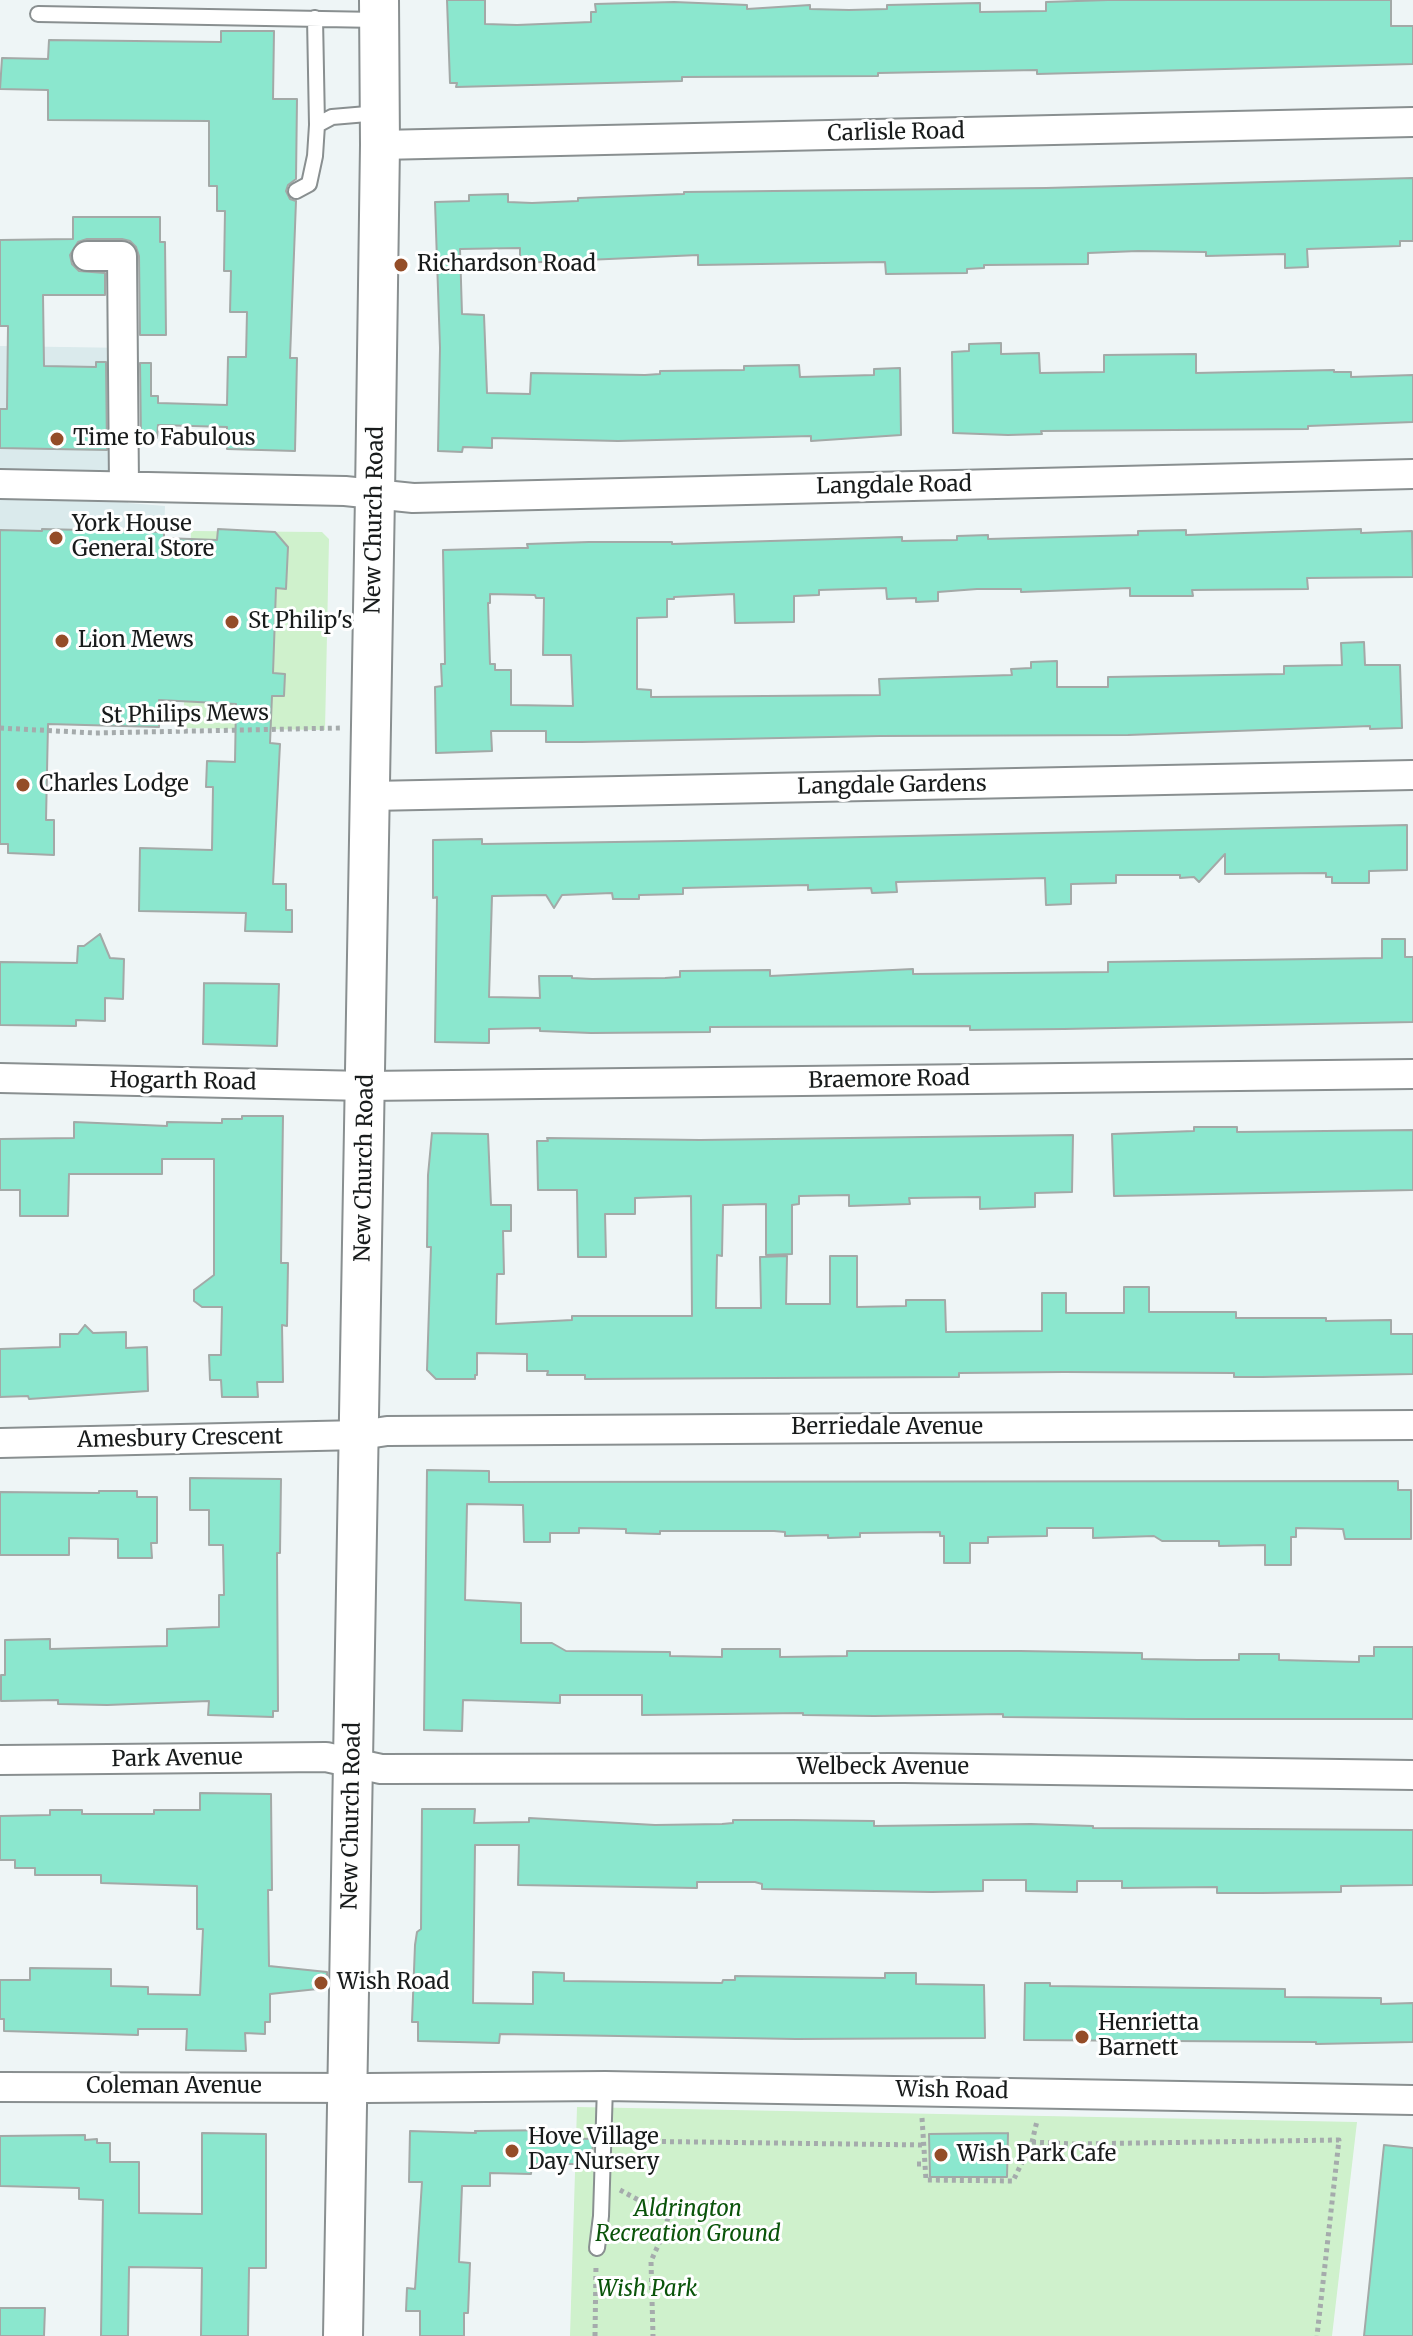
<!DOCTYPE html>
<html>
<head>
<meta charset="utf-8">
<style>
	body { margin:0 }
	canvas { display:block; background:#eef5f6 }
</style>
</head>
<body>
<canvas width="1413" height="2336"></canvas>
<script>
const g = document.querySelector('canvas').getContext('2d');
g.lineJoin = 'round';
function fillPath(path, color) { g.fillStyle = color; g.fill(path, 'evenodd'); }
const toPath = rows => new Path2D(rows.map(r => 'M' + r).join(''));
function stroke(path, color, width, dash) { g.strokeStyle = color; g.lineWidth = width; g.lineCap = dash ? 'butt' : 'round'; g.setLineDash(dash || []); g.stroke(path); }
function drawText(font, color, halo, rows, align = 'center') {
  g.font = font + ' Merriweather,serif'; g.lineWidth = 6; g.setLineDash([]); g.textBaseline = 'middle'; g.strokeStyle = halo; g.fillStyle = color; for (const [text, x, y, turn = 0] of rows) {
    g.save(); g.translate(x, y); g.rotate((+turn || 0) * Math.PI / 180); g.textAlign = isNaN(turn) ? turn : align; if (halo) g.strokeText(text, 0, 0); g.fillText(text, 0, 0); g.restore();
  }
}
const built = toPath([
	[0,346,129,348,128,503,165,506,163,562,0,559]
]);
const green = toPath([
	[191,531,322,532,329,539,325,730,183,728],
	[577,2107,1357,2122,1332,2336,570,2336]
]);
const building = toPath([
	[447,0,485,0,485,24,517,25,591,22,591,12,596,12,595,4,674,2,747,5,747,9,810,5,810,9,849,10,887,9,887,5,980,3,980,12,1046,11,1046,2,1108,0,1391,0,1391,26,1413,26,1413,64,1037,74,1037,70,878,73,878,76,682,77,682,81,456,87,457,83,450,83,447,0],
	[221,31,274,31,273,99,297,99,296,179,288,185,286,191,290,199,296,201,290,358,297,358,295,451,227,449,227,427,158,425,157,438,141,438,140,363,151,363,151,396,158,396,158,403,227,405,228,357,246,357,247,312,230,312,231,271,224,271,225,211,217,211,217,186,209,186,209,121,48,120,48,90,0,89,2,58,48,59,49,40,221,42,221,31],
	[1413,178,1413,241,1400,241,1400,246,1307,249,1308,267,1285,268,1285,254,1206,256,1206,252,1138,251,1088,253,1088,264,984,265,984,268,967,269,967,273,886,274,885,262,698,265,698,255,520,263,520,248,460,249,462,314,484,315,487,393,530,394,531,373,645,375,660,374,660,371,744,370,744,366,799,365,800,377,874,375,874,369,900,368,901,435,811,441,811,436,618,441,492,438,492,448,463,447,462,452,438,451,440,348,435,202,469,201,469,195,508,194,508,202,532,203,578,201,578,198,684,194,684,192,1046,188,1413,178],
	[73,217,160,217,160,242,165,242,166,335,140,335,139,256,136,247,130,241,122,239,87,239,78,242,70,255,72,264,79,271,105,273,105,295,43,295,44,366,96,367,96,362,106,362,107,450,0,448,0,409,7,409,8,326,0,326,0,240,73,239,73,217],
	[1001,343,1001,354,1039,353,1040,373,1104,372,1104,355,1196,354,1196,373,1334,370,1334,372,1351,372,1351,377,1413,375,1413,422,1308,426,1308,429,1041,431,1042,434,1008,435,953,433,952,352,969,351,969,344,1001,343],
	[42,529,164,532,164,538,217,540,218,529,275,532,288,547,286,589,276,588,273,673,285,674,284,696,272,696,270,743,280,744,273,884,286,884,286,910,292,910,292,932,245,931,246,913,139,911,140,848,212,850,213,787,206,787,207,761,235,762,236,704,159,700,159,727,48,724,46,820,54,820,54,855,8,853,8,844,0,844,0,530,42,531,42,529],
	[1361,529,1361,533,1412,531,1413,577,1307,578,1308,589,1192,590,1193,596,1130,596,1130,588,1021,592,1021,589,977,589,938,592,938,601,916,602,916,598,887,599,886,588,819,590,819,595,794,596,794,622,735,623,734,594,674,597,674,599,667,599,667,617,637,618,637,689,651,690,651,697,880,695,879,679,1012,675,1011,669,1031,668,1031,662,1057,661,1057,687,1108,687,1108,677,1284,674,1284,666,1342,665,1341,643,1364,642,1365,665,1400,665,1402,728,1370,729,1370,726,1128,735,880,736,581,742,546,742,546,731,491,731,492,751,436,753,435,687,442,686,441,664,445,664,443,550,519,548,528,548,527,544,589,542,672,542,672,544,902,537,902,541,957,540,957,536,988,535,988,539,1138,535,1138,531,1186,530,1186,535,1361,529],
	[490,594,535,595,536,598,544,598,543,655,571,655,573,706,511,705,511,670,495,670,495,664,490,664,488,603,490,603,490,594],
	[1407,825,1407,870,1369,871,1369,883,1332,883,1332,877,1326,877,1326,873,1225,874,1225,854,1199,882,1194,877,1180,878,1180,875,1116,875,1116,883,1071,884,1071,904,1046,905,1045,878,896,882,897,892,872,893,871,888,808,890,808,885,683,888,683,894,639,895,639,899,613,899,612,893,562,895,554,908,546,895,492,896,489,997,540,998,539,976,572,976,572,978,592,979,665,978,680,977,680,971,770,970,770,976,913,969,913,974,1108,972,1108,962,1382,958,1382,939,1405,939,1405,957,1413,957,1413,1022,1064,1029,970,1030,970,1026,710,1027,710,1032,591,1033,540,1031,540,1028,489,1029,489,1043,435,1042,437,897,433,898,433,840,482,839,482,844,681,841,1407,825],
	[100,934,110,958,124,959,123,999,105,998,105,1021,76,1020,76,1026,0,1025,0,962,77,963,78,946,84,946,100,934],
	[204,983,279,984,277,1046,203,1044,204,983],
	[242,1116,283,1116,281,1263,288,1263,287,1326,282,1325,283,1382,257,1382,258,1397,222,1397,221,1380,210,1380,209,1355,221,1355,222,1307,202,1307,194,1301,194,1290,214,1275,214,1159,162,1159,162,1174,69,1174,68,1216,20,1216,20,1190,0,1190,0,1139,74,1138,74,1122,167,1126,167,1122,222,1123,222,1119,242,1119,242,1116],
	[1194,1127,1237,1127,1237,1132,1413,1130,1413,1190,1114,1196,1112,1134,1194,1131,1194,1127],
	[432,1133,488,1134,491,1205,511,1205,511,1231,503,1231,504,1274,497,1274,496,1324,572,1320,572,1316,692,1316,691,1196,635,1198,635,1214,605,1214,606,1257,578,1257,577,1190,538,1190,537,1141,548,1141,547,1138,700,1140,1073,1135,1072,1192,1035,1193,1035,1207,980,1209,980,1197,909,1198,910,1204,849,1206,849,1195,799,1196,799,1204,792,1205,792,1254,766,1255,766,1204,723,1205,722,1256,717,1255,716,1308,761,1308,760,1257,787,1256,786,1304,830,1304,830,1256,857,1256,857,1307,906,1306,906,1300,945,1300,946,1332,1042,1331,1042,1293,1066,1293,1066,1313,1124,1313,1124,1287,1149,1287,1149,1312,1236,1312,1236,1318,1326,1318,1326,1321,1391,1320,1391,1334,1413,1334,1413,1374,1262,1377,1234,1377,1234,1373,1064,1372,959,1373,959,1377,585,1379,585,1375,547,1375,548,1371,527,1371,527,1354,477,1353,477,1375,475,1375,475,1379,436,1379,427,1370,431,1247,427,1247,428,1175,432,1133],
	[85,1325,93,1333,126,1332,126,1348,147,1347,148,1391,29,1399,28,1396,0,1397,0,1349,60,1347,60,1334,78,1334,85,1325],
	[427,1470,489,1471,489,1482,1398,1481,1398,1490,1411,1490,1411,1539,1345,1539,1343,1529,1296,1528,1296,1537,1291,1537,1291,1565,1265,1565,1265,1545,1219,1546,1219,1541,1162,1541,1154,1536,1093,1538,1093,1528,1047,1528,1047,1536,988,1537,988,1543,970,1543,970,1563,944,1563,944,1536,940,1536,940,1532,860,1533,860,1537,828,1538,828,1535,785,1536,785,1532,774,1531,660,1531,660,1534,626,1533,626,1529,579,1528,579,1533,550,1533,550,1542,524,1542,523,1505,467,1504,465,1600,521,1603,521,1643,552,1643,566,1651,670,1652,670,1656,722,1657,722,1649,780,1649,780,1657,847,1656,847,1651,1020,1651,1142,1653,1142,1659,1198,1660,1239,1660,1239,1654,1279,1654,1279,1660,1359,1662,1359,1656,1374,1656,1374,1647,1413,1647,1413,1719,1188,1719,1003,1717,1003,1714,874,1716,803,1715,803,1713,642,1715,642,1695,560,1695,560,1703,463,1700,462,1731,424,1730,427,1470],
	[190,1478,281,1479,280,1553,277,1553,278,1711,273,1711,273,1717,208,1715,209,1701,107,1705,58,1704,58,1700,1,1701,1,1675,5,1675,5,1640,50,1639,50,1649,167,1646,167,1629,219,1627,219,1595,224,1595,223,1545,209,1545,209,1510,190,1510,190,1478],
	[99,1491,137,1491,137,1497,157,1497,157,1543,151,1543,152,1558,118,1558,118,1539,69,1538,69,1555,0,1555,0,1492,99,1493,99,1491],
	[200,1793,271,1794,272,1890,268,1890,269,1966,327,1972,327,1988,270,1994,270,2022,265,2022,265,2034,245,2033,246,2051,186,2050,187,2029,138,2029,138,2035,4,2031,4,2019,0,2019,0,1980,30,1980,30,1968,111,1969,111,1986,148,1987,148,1994,200,1995,203,1929,197,1929,197,1886,101,1883,101,1875,35,1875,35,1868,15,1868,15,1860,0,1860,0,1816,50,1815,50,1810,82,1810,82,1814,154,1814,154,1810,200,1810,200,1793],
	[422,1809,475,1809,474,1823,529,1822,529,1818,655,1825,722,1824,733,1823,733,1820,792,1820,874,1821,874,1826,1031,1824,1093,1826,1093,1828,1413,1830,1413,1885,1341,1886,1341,1892,1261,1893,1217,1893,1217,1887,1122,1888,1122,1881,1077,1881,1077,1892,1026,1891,1026,1880,983,1880,983,1891,932,1892,762,1889,762,1884,755,1882,697,1882,697,1888,518,1885,519,1845,475,1845,473,2003,533,2004,533,1972,564,1973,564,1981,722,1983,723,1980,735,1980,735,1976,885,1978,885,1973,916,1973,916,1984,984,1985,985,2038,796,2039,500,2034,499,2043,418,2041,418,2022,412,2022,415,1945,417,1932,421,1929,422,1809],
	[1025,1983,1050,1983,1050,1986,1285,1989,1285,1997,1381,1998,1381,2004,1413,2003,1413,2042,1316,2044,1316,2042,1024,2040,1025,1983],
	[556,2130,556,2138,593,2139,592,2164,532,2164,531,2174,490,2173,490,2186,462,2186,459,2262,470,2263,468,2313,464,2313,464,2336,420,2336,420,2311,406,2311,407,2288,415,2289,422,2182,409,2182,410,2131,476,2133,475,2131,556,2130],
	[202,2133,266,2134,266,2268,249,2268,248,2336,201,2336,202,2268,129,2267,128,2336,101,2336,103,2200,79,2199,79,2188,0,2186,0,2136,85,2135,85,2140,97,2139,97,2143,110,2143,110,2162,139,2162,139,2213,202,2214,202,2133],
	[1008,2133,1007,2177,930,2177,929,2134,1008,2133],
	[1384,2145,1413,2148,1413,2336,1364,2336,1384,2145],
	[0,2308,45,2308,44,2336,0,2336,0,2308]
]);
const path = toPath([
	[0,728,95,733,342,728],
	[922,2118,926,2180,1013,2181,1032,2142,1037,2121],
	[622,2141,925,2145],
	[1032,2142,1073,2144,1339,2140,1317,2336],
	[917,2164,925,2164],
	[620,2190,668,2216,666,2228,651,2261,653,2336],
	[595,2336,596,2265]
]);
const lane = toPath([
	[38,14,379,20],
	[315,18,317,125],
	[296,191,309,184,315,156,317,125,332,117,379,113],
	[597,2248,601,2216,605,2086]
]);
const street = toPath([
	[380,145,1413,122],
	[87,256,122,256,124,486],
	[0,484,345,491,413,498,1413,474],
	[371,796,1413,775],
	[0,1078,366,1086,1413,1074],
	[0,1443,361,1435,387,1431,1413,1425],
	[0,1760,326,1757,381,1769,904,1768,1413,1775],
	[0,2087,367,2088,605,2086,1413,2100]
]);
const secondary = toPath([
	[343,2336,375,495,380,145,379,0]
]);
const markers = [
	[401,265,8,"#944d28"],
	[57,439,8,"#944d28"],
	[56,538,8,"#944d28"],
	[232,622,8,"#944d28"],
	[62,641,8,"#944d28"],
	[23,785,8,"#944d28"],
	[321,1983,8,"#944d28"],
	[1082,2037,8,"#944d28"],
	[512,2151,8,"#944d28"],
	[941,2155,8,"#944d28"]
];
const streetNames = [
	["Carlisle Road",896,133,-1],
	["Langdale Road",894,486,-1],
	["New Church Road",375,520,-89],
	["St Philips Mews",185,715,-1],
	["Langdale Gardens",892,786,-1],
	["Braemore Road",889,1080,-1],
	["Hogarth Road",183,1082,1],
	["New Church Road",365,1168,-89],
	["Berriedale Avenue",887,1428],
	["Amesbury Crescent",180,1439,-1],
	["Park Avenue",177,1759,-1],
	["Welbeck Avenue",883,1768],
	["New Church Road",352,1816,-89],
	["Coleman Avenue",174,2087],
	["Wish Road",952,2091,1]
];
const poiNames = [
	["Richardson Road",417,265],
	["Time to Fabulous",73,439],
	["York House",72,525],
	["General Store",72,550],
	["St Philip's",248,622],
	["Lion Mews",78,641],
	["Charles Lodge",39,785],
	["Wish Road",337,1983],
	["Henrietta",1098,2024],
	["Barnett",1098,2049],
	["Hove Village",528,2138],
	["Day Nursery",528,2163],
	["Wish Park Cafe",957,2155]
];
const parkNames = [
	["Aldrington",688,2210],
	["Recreation Ground",688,2235],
	["Wish Park",647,2290]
];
fillPath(built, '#daeaec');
fillPath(green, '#cff1cc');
fillPath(building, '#8be7ce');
stroke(building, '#a3a9a7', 2);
stroke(lane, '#898f90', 18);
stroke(street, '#898f90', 32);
stroke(secondary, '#898f90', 42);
stroke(path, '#a5abac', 5, [4, 4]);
stroke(lane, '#fff', 14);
stroke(street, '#fff', 28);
stroke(secondary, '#fff', 38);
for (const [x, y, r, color] of markers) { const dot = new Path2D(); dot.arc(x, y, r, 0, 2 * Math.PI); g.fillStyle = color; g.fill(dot); stroke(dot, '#fff', 3); }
drawText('22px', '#181b1b', '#fff', streetNames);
drawText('22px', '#181b1b', '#fff', poiNames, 'left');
drawText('italic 22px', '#0a540a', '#fff', parkNames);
</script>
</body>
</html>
